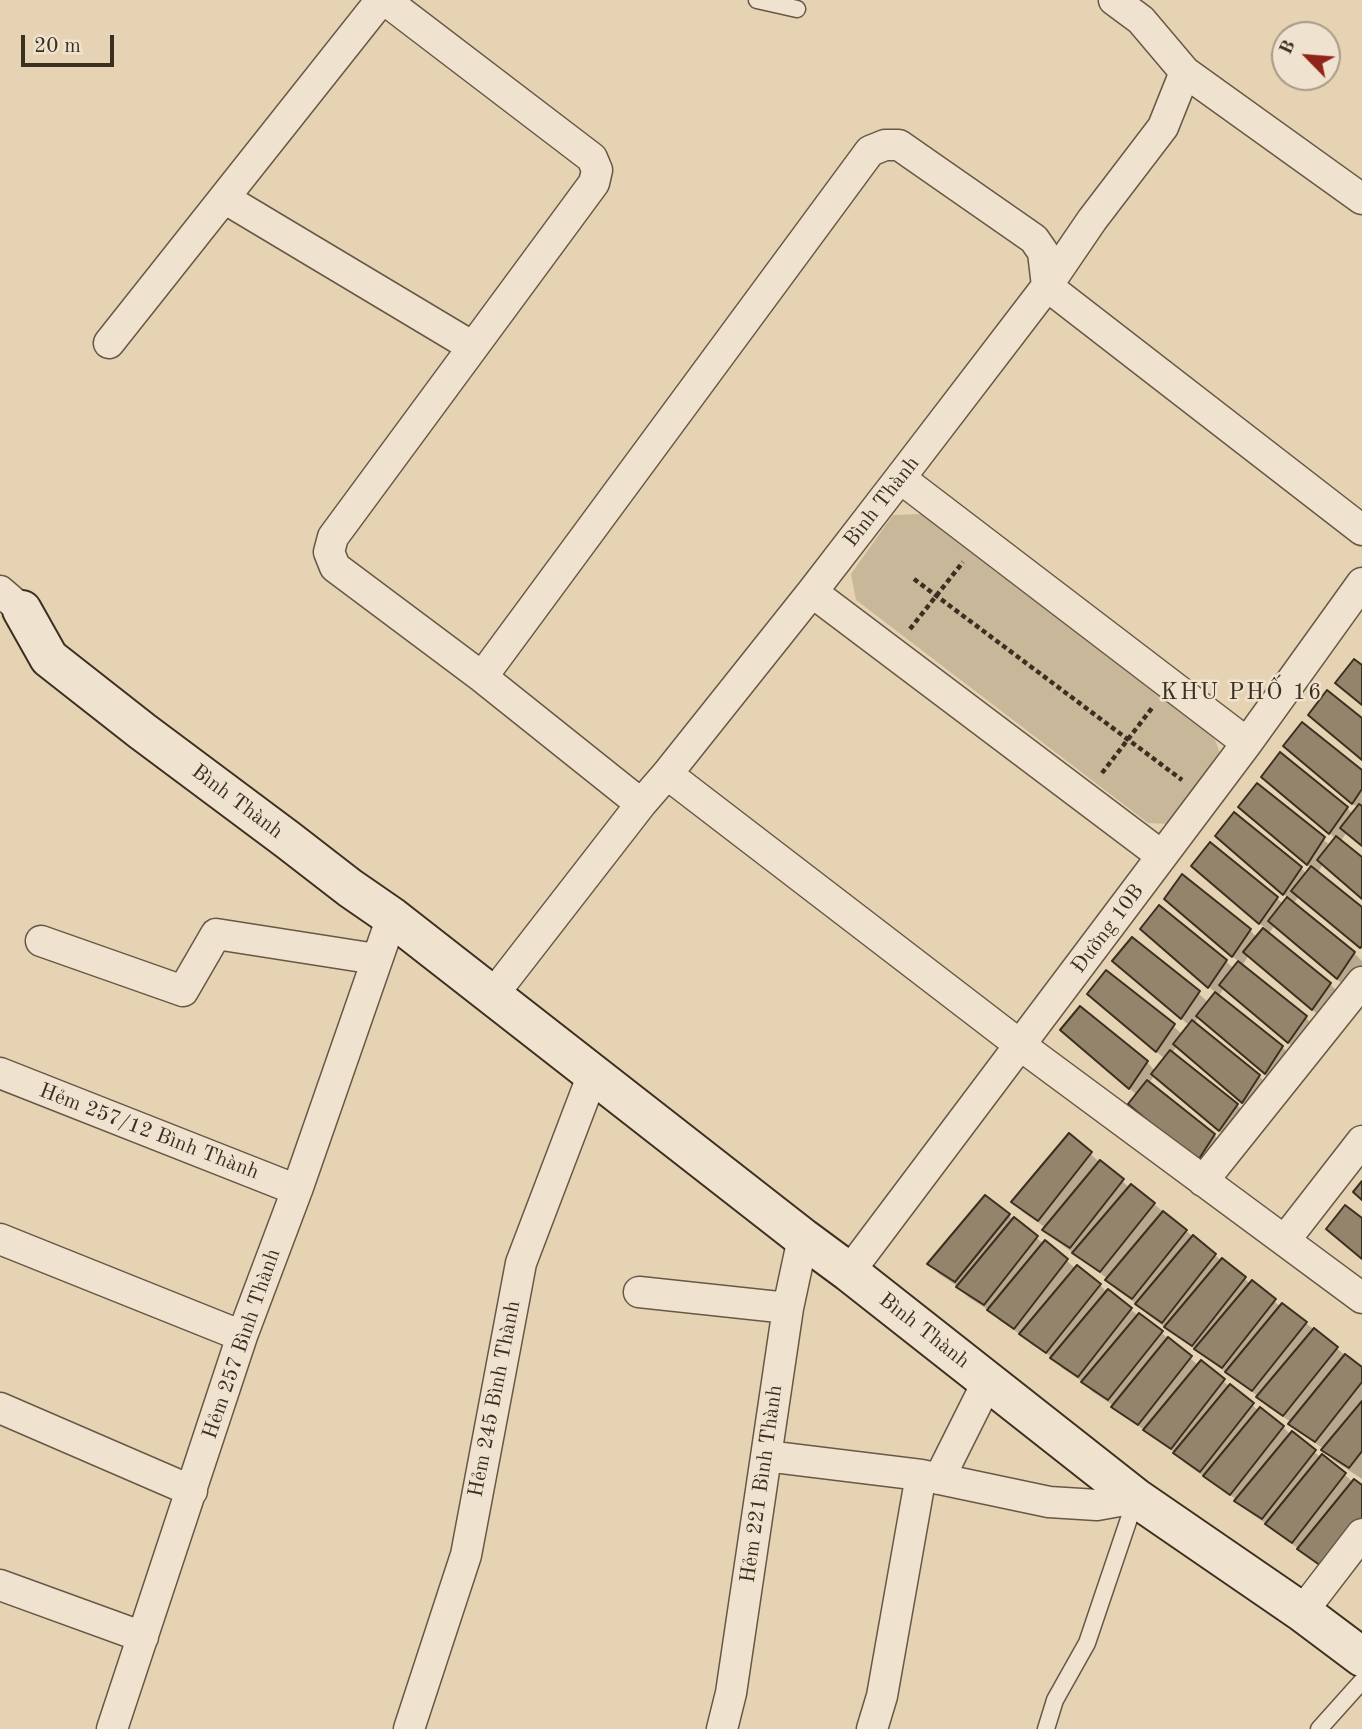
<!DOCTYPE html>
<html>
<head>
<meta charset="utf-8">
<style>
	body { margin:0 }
	#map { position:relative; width:1362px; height:1729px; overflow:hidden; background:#e6d3b3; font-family:"Old Standard TT",serif }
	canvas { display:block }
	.north { position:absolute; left:1271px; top:21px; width:70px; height:70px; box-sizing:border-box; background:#efe2ce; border:2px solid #a79a88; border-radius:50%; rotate:295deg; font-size:19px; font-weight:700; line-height:28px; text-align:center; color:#3b2f20 }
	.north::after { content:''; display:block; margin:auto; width:24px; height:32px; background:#8f2418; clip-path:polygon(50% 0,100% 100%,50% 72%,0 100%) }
	.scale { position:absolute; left:21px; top:35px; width:93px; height:32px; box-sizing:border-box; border:4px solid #3b2f20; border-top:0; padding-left:9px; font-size:21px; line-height:24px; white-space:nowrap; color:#3b2f20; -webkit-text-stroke:5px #efe2ce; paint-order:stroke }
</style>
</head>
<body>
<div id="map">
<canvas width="1362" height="1729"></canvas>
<div class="north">B</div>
<div class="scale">20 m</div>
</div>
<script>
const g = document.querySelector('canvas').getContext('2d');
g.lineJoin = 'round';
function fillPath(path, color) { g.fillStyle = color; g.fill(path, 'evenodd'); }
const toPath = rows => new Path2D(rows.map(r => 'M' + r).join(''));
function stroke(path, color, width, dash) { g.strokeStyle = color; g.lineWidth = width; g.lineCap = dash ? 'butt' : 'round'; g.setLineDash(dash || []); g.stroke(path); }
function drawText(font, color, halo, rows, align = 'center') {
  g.font = font + ' "Old Standard TT",serif'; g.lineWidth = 5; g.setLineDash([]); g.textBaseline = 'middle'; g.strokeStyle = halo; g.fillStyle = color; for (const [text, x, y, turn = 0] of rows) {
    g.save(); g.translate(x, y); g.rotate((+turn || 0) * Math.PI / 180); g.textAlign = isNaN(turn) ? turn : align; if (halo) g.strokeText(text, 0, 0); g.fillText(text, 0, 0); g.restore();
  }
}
const green = toPath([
	[922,514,1213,735,1220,753,1168,824,1148,823,856,600,851,574,893,515]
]);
const shadow = toPath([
	[1295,755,1362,772,1362,846,1347,832,1340,842,1362,860,1362,898,1323,864,1317,874,1362,909,1362,949,1299,896,1293,904,1354,953,1362,961,1362,965,1347,988,1275,925,1268,935,1330,984,1340,994,1323,1019,1249,955,1242,966,1305,1017,1315,1027,1299,1052,1224,988,1218,997,1282,1047,1292,1057,1275,1082,1199,1016,1194,1024,1259,1076,1269,1086,1252,1111,1177,1046,1172,1053,1237,1105,1247,1115,1230,1140,1155,1075,1149,1083,1214,1135,1224,1145,1207,1170,1137,1095,1073,1040,1147,1062,1155,1071,1165,1059,1099,1004,1173,1026,1183,1035,1190,1026,1125,971,1198,993,1209,1003,1216,993,1152,939,1226,961,1234,969,1239,962,1176,908,1250,930,1257,938,1265,928,1193,866,1277,898,1283,904,1288,898,1227,846,1301,868,1307,874,1311,868,1250,817,1257,785,1331,846,1336,839,1273,786,1347,808,1353,814,1358,808],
	[1069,1136,1130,1188,1154,1204,1222,1261,1251,1284,1252,1283,1281,1307,1306,1323,1362,1369,1362,1479,1333,1460,1324,1449,1300,1433,1290,1424,1291,1422,1268,1407,1259,1397,1147,1314,1137,1304,1117,1290,1107,1280,1108,1279,1054,1239,1044,1230,1046,1228,1023,1212,1013,1202],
	[1008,1215,1044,1244,1045,1243,1067,1261,1076,1269,1100,1285,1107,1292,1162,1333,1199,1366,1201,1363,1259,1411,1283,1427,1291,1435,1345,1475,1354,1483,1362,1488,1362,1541,1335,1576,1309,1558,1299,1549,1277,1533,1268,1525,1246,1510,1237,1500,1185,1463,1175,1453,1149,1433,1123,1416,1114,1406,1093,1392,1083,1382,1062,1368,1053,1358,1031,1344,1024,1337,999,1320,990,1311,968,1297,957,1286,939,1274,930,1264]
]);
const building = toPath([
	[1354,659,1362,665,1362,705,1335,683,1354,659],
	[1327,690,1362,718,1362,760,1308,715,1327,690],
	[1302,722,1362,770,1362,789,1352,804,1283,746,1302,722],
	[1280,752,1348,807,1329,834,1261,777,1280,752],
	[1257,783,1325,837,1307,865,1238,807,1257,783],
	[1359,804,1362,806,1362,846,1340,828,1359,804],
	[1234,812,1302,867,1283,895,1215,836,1234,812],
	[1336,836,1362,857,1362,899,1317,860,1336,836],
	[1210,842,1278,897,1259,924,1191,866,1210,842],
	[1311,866,1362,907,1362,946,1360,948,1291,891,1311,866],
	[1182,874,1251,929,1232,957,1164,899,1182,874],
	[1287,897,1355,952,1337,979,1268,921,1287,897],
	[1159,905,1227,960,1208,988,1140,929,1159,905],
	[1263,928,1331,983,1312,1010,1243,952,1263,928],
	[1132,937,1200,991,1181,1019,1112,961,1132,937],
	[1238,961,1307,1016,1288,1043,1219,985,1238,961],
	[1106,970,1175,1024,1156,1052,1087,994,1106,970],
	[1215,992,1283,1046,1265,1074,1196,1016,1215,992],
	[1080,1006,1148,1061,1129,1089,1060,1030,1080,1006],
	[1192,1020,1260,1075,1242,1103,1173,1044,1192,1020],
	[1170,1050,1238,1104,1219,1131,1151,1074,1170,1050],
	[1147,1080,1215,1134,1197,1162,1128,1104,1147,1080],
	[1069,1133,1092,1152,1038,1221,1011,1202,1069,1133],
	[1100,1160,1124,1179,1070,1248,1042,1230,1100,1160],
	[1362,1181,1362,1200,1353,1192,1362,1181],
	[1131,1184,1155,1203,1100,1272,1072,1253,1131,1184],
	[985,1195,1010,1214,955,1282,927,1264,985,1195],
	[1345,1205,1362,1218,1362,1259,1326,1229,1345,1205],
	[1163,1211,1187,1230,1132,1299,1105,1280,1163,1211],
	[1014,1217,1038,1236,984,1305,956,1287,1014,1217],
	[1193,1235,1216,1254,1162,1323,1135,1304,1193,1235],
	[1045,1240,1068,1259,1014,1329,987,1310,1045,1240],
	[1222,1258,1246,1277,1192,1346,1164,1327,1222,1258],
	[1077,1265,1101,1284,1046,1353,1019,1334,1077,1265],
	[1252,1280,1276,1299,1222,1368,1194,1349,1252,1280],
	[1108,1289,1132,1308,1078,1377,1050,1358,1108,1289],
	[1282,1303,1307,1322,1252,1391,1225,1372,1282,1303],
	[1139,1313,1163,1331,1108,1400,1081,1382,1139,1313],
	[1314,1328,1338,1347,1283,1416,1256,1397,1314,1328],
	[1168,1337,1192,1356,1138,1425,1111,1407,1168,1337],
	[1345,1354,1362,1367,1362,1382,1315,1442,1288,1424,1345,1354],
	[1201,1360,1225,1379,1171,1449,1143,1430,1201,1360],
	[1230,1384,1254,1403,1200,1472,1173,1453,1230,1384],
	[1362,1401,1362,1451,1349,1468,1321,1450,1362,1401],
	[1260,1407,1284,1426,1230,1495,1203,1476,1260,1407],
	[1292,1431,1316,1450,1262,1519,1234,1501,1292,1431],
	[1322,1454,1346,1473,1292,1543,1265,1524,1322,1454],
	[1354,1479,1362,1485,1362,1519,1324,1568,1297,1549,1354,1479]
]);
const path = toPath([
	[914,579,1182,780],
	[910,629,963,562],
	[1102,773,1152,708]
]);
const lane = toPath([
	[757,0,797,9],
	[1046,1729,1055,1700,1087,1643,1136,1498],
	[1319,1729,1362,1681]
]);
const street = toPath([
	[385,0,592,158,597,170,594,183,333,537,329,552,335,567,482,677,641,804],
	[1185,72,1362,199],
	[224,198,473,347],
	[109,343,381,0],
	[900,478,1247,743],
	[0,591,22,610],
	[812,592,1162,856],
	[482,677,870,151,885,145,899,145,1034,239,1043,252,1047,286,1362,530],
	[667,774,1020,1045,1362,1298],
	[41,941,183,991,216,934,376,959],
	[492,996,641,804,667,774,812,592,900,478,1047,286,1092,220,1163,127,1185,72,1141,20,1114,0],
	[0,1073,297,1190],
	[1203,1181,1362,982],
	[0,1239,242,1336],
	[1285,1240,1362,1141],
	[849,1272,1247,743,1362,583],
	[639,1292,788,1308],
	[0,1408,192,1491],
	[766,1456,921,1475,1049,1502,1097,1505,1136,1498],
	[939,1479,988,1381],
	[0,1585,143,1637],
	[1302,1612,1362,1534],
	[112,1729,242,1336,297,1190,392,917],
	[409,1729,466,1555,521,1263,593,1074],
	[722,1729,731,1693,788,1308,803,1238],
	[872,1729,882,1696,921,1475]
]);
const secondary = toPath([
	[22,610,49,658,142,731,288,840,350,888,392,917,803,1238,849,1272,1136,1498,1302,1612,1362,1657]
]);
const streetNames = [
	["Bình Thành",882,502,-52],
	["Bình Thành",237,802,37],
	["Đường 10B",1108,929,-53],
	["Hẻm 257/12 Bình Thành",149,1132,21],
	["Bình Thành",924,1331,38],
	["Hẻm 257 Bình Thành",242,1344,-71],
	["Hẻm 245 Bình Thành",495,1399,-79],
	["Hẻm 221 Bình Thành",762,1484,-82]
];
const neighbourhoodNames = [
	["KHU PHỐ 16",1242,693]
];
fillPath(green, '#c9b79a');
fillPath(shadow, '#0003');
fillPath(building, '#94846c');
stroke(building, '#3b2f20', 2);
stroke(lane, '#665845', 19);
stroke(street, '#665845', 33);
stroke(secondary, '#3b2f20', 42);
stroke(path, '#3b2f20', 4.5, [5, 3.5]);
stroke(lane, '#efe2ce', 16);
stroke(street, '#efe2ce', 30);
stroke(secondary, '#efe2ce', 38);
drawText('21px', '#3b2f20', '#efe2ce', streetNames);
g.letterSpacing = '2px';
drawText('23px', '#3b2f20', '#efe2ce', neighbourhoodNames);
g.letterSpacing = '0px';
</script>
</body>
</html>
